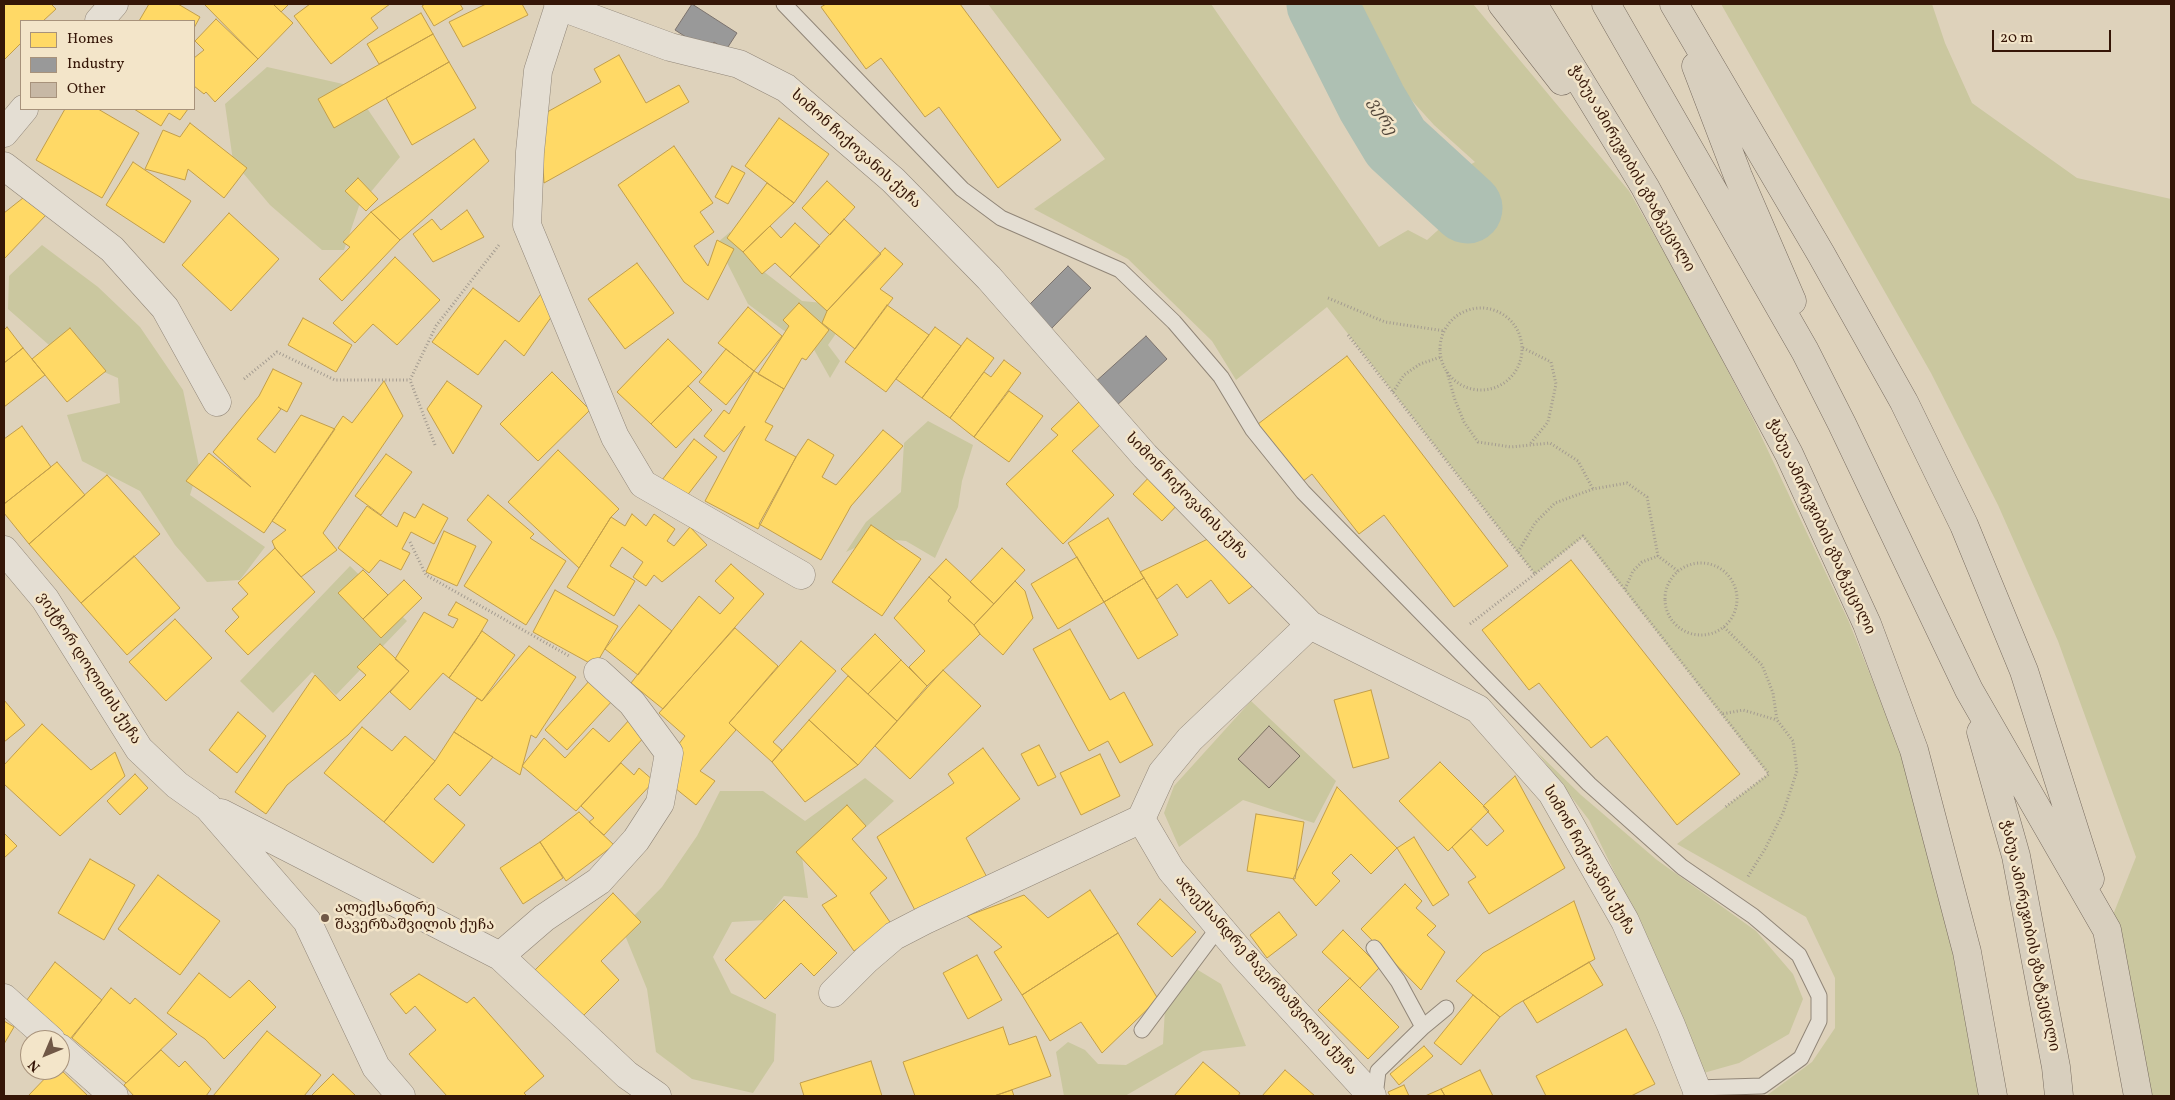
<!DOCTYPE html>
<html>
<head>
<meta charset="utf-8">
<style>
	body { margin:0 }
	#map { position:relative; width:2175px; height:1100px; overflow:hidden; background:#ded2bb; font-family:Vollkorn,serif }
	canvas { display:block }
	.frame { position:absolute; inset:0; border:5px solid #351607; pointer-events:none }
	.legend { position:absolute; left:20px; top:20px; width:175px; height:90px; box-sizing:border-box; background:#f3e5c9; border:1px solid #a7927b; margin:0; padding:6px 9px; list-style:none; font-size:15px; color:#351607 }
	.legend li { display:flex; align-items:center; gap:10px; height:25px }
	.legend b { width:25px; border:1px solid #a7927b }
	.north { position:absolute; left:20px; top:1030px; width:50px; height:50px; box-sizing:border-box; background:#f3e5c9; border:1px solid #a7927b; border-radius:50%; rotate:225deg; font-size:14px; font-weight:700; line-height:20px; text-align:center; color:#351607 }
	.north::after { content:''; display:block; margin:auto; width:18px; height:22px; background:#705846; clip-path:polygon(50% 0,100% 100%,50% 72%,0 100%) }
	.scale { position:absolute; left:1992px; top:30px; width:119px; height:22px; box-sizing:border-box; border:2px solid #351607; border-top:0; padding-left:6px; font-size:15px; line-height:18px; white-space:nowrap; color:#351607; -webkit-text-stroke:4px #f3e5c9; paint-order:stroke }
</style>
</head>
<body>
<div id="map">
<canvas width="2175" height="1100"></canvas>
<div class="frame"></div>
<ul class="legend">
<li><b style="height:14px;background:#ffd966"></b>Homes</li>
<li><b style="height:14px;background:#999"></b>Industry</li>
<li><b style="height:14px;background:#c7b8a5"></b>Other</li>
</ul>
<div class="north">N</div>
<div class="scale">20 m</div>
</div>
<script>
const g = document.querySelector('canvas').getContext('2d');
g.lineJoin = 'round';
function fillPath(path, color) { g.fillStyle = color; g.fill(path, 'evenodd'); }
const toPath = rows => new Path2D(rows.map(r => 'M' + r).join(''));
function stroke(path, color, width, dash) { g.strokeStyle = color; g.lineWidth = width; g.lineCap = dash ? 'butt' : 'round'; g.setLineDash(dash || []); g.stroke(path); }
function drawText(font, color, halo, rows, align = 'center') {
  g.font = font + ' Vollkorn,"Noto Serif Georgian",serif'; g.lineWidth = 5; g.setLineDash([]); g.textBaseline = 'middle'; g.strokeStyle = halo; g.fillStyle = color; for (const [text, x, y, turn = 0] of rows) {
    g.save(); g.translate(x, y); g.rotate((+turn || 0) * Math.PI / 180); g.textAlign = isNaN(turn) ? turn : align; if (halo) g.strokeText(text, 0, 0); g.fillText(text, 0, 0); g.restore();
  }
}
const green = toPath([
	[988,4,1211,4,1379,247,1408,230,1427,240,1486,187,1466,167,1475,162,1434,125,1396,83,1342,4,1473,4,1629,191,1690,298,1754,421,1849,622,1912,779,1954,954,1982,1096,1766,1096,1812,1062,1835,1028,1835,978,1806,917,1677,844,1768,774,1583,537,1535,574,1327,307,1236,380,1212,341,1128,259,1034,209,1105,159],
	[1721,4,1932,4,1945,43,1972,103,2077,178,2171,199,2171,1096,2138,1096,2107,930,2136,857,2058,641,1998,505,1931,373],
	[267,67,352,86,400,157,359,206,344,250,322,250,270,205,233,161,225,104],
	[730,232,759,268,802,301,855,306,828,345,840,361,830,378,812,346,783,330,748,304,717,243],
	[42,245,98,287,140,327,183,390,199,466,190,495,265,547,240,580,207,582,175,545,140,491,82,461,67,415,120,403,118,378,57,352,8,309,9,276],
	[928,421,973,445,962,481,958,507,935,558,906,541,876,538,846,552,866,522,901,492,904,443],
	[350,566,407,621,336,695,312,672,273,713,240,681],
	[1251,701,1336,781,1314,823,1243,800,1179,847,1164,813,1174,786],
	[1537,752,1581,795,1657,860,1756,931,1793,974,1803,999,1789,1034,1739,1063,1700,1074,1664,974,1589,820],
	[865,778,894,801,866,827,831,829,802,857,808,898,784,896,765,920,732,922,713,957,731,993,776,1014,774,1061,753,1093,692,1079,656,1052,647,989,622,928,662,887,697,836,720,791,763,791,805,821],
	[1193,967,1221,984,1246,1046,1203,1051,1125,1096,1064,1096,1056,1052,1068,1042,1085,1050,1098,1064,1126,1065,1163,1044,1166,991]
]);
const homes = toPath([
	[4,4,51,4,56,9,43,21,21,21,21,43,4,60,4,4],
	[149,4,178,4,200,17,194,28,194,21,139,21,149,4],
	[204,4,273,4,293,23,258,59,204,4],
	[273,4,289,4,281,12,273,4],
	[310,4,390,4,371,18,378,28,331,64,294,16,310,4],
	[425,4,460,4,463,9,434,26,422,6,425,4],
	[486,4,522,4,528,15,463,47,449,22,486,4],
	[826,4,960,4,1061,140,998,188,939,107,925,117,881,58,866,69,821,7,826,4],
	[421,13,433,34,379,64,367,44,421,13],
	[216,19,258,59,215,102,206,92,204,94,194,86,194,58,204,50,195,41,216,19],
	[433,34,449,62,334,128,318,99,433,34],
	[619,55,646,103,679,85,689,102,544,183,540,116,601,82,594,69,619,55],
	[449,62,476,108,412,145,386,98,449,62],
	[65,109,98,109,139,133,102,198,36,160,65,109],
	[134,109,188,109,180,120,169,113,161,126,134,109],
	[779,118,829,154,794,203,745,166,779,118],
	[190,123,247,168,224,198,188,169,185,180,145,169,163,130,180,137,190,123],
	[474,139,489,161,400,240,371,212,474,139],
	[674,146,713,203,700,212,714,232,694,246,708,266,717,240,734,249,708,300,684,282,618,185,674,146],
	[133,162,191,201,164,243,106,205,133,162],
	[732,166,745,173,728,204,715,197,732,166],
	[358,178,378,199,366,211,345,191,358,178],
	[827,181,855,207,830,235,802,208,827,181],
	[767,183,794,203,743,252,727,238,767,183],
	[23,198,46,215,4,259,4,213,23,198],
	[467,210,484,237,433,262,413,234,432,219,441,230,467,210],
	[371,212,400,240,342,301,319,279,350,247,343,242,371,212],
	[229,213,279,259,231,311,182,265,229,213],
	[844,219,881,254,827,311,790,277,844,219],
	[795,223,820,246,790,277,775,263,762,274,743,252,770,226,781,238,795,223],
	[885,248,903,264,880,289,893,298,855,349,822,323,827,311,885,248],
	[395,257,440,300,397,345,373,324,355,343,333,323,395,257],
	[637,263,674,313,625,349,588,299,637,263],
	[473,288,519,322,541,294,552,316,524,356,505,340,478,375,432,342,473,288],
	[799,303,829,330,806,360,802,358,784,389,758,374,789,326,783,320,799,303],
	[887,305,929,335,886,392,845,362,887,305],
	[748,307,782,336,754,371,718,343,748,307],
	[303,318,352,345,336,372,288,345,303,318],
	[7,327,23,348,4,363,4,330,7,327],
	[935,327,961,346,922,398,896,379,935,327],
	[70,328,106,371,67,402,32,359,70,328],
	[967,338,994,358,950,418,922,398,967,338],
	[668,339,702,372,651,424,617,392,668,339],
	[23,348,45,375,4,407,4,363,23,348],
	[726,349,754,371,726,405,699,382,726,349],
	[1347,356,1508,566,1454,607,1384,515,1359,534,1312,474,1302,482,1258,424,1347,356],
	[1004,360,1021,373,974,437,950,418,984,372,991,377,1004,360],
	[273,369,302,383,287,412,278,407,281,409,257,439,275,453,301,415,335,429,264,533,186,481,209,453,251,487,213,452,259,396,273,369],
	[754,371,784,389,765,422,773,426,765,440,796,457,758,529,705,501,745,426,724,452,704,436,724,410,729,414,754,371],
	[552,372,590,410,538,461,500,424,552,372],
	[384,381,403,416,323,533,337,550,301,577,275,548,272,541,286,530,272,521,343,416,352,423,384,381],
	[447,381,482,406,453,454,427,409,447,381],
	[688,386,712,410,676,448,651,424,688,386],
	[1009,391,1043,416,1009,462,974,437,1009,391],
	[1079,402,1100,425,1072,451,1114,495,1063,544,1006,484,1058,435,1051,429,1079,402],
	[22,426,51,467,4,504,4,439,22,426],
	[883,430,903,446,851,506,821,560,759,524,796,457,808,439,834,455,822,477,836,485,883,430],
	[694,439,717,457,686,497,662,480,694,439],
	[558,450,619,509,611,517,579,568,508,502,558,450],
	[386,454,412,472,381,515,355,496,386,454],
	[57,462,85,495,29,544,4,513,4,504,57,462],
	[1154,472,1183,499,1162,521,1133,494,1154,472],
	[107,475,160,534,81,603,29,544,107,475],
	[488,495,534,534,530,538,566,561,526,625,464,586,492,542,467,520,488,495],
	[423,504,448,518,434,544,411,532,402,549,410,553,401,570,380,560,369,573,338,548,367,506,397,527,404,512,415,518,423,504],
	[632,514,646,526,654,514,675,529,667,541,674,546,690,527,707,545,662,582,654,575,646,586,633,577,643,562,622,547,610,566,635,581,614,616,567,587,611,517,625,526,632,514],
	[1108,518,1144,578,1104,602,1068,543,1108,518],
	[871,525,921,559,882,616,832,582,871,525],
	[444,531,476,546,457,586,426,572,444,531],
	[1216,535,1254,585,1229,604,1211,580,1187,598,1177,584,1157,599,1140,572,1216,535],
	[275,548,315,592,248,655,225,631,239,617,232,609,248,594,238,583,275,548],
	[1002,548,1025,570,994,604,970,582,1002,548],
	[134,556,180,608,127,655,81,603,134,556],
	[1077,557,1104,602,1058,629,1031,584,1077,557],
	[946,559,994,604,974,625,948,601,951,597,929,577,946,559],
	[1571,560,1740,774,1677,825,1607,736,1591,748,1539,683,1529,690,1482,630,1571,560],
	[731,564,764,594,663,709,631,683,699,596,720,614,734,598,715,581,731,564],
	[363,570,388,595,363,619,338,593,363,570],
	[929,577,951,597,948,601,974,625,980,634,927,686,909,667,925,651,894,618,929,577],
	[1144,578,1178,635,1138,659,1104,602,1144,578],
	[404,580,422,598,381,638,363,619,404,580],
	[1015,581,1025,591,1033,618,1003,655,980,634,974,625,1015,581],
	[555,590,618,626,595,666,533,632,555,590],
	[456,602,488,620,475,642,449,678,443,673,410,710,390,692,409,671,395,659,424,612,453,628,458,619,448,615,456,602],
	[639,605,672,631,638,675,605,649,639,605],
	[175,619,212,658,166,701,129,662,175,619],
	[735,628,778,666,729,723,736,730,700,771,715,781,696,805,675,788,675,749,685,736,659,713,735,628],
	[1070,629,1110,700,1124,692,1153,745,1120,763,1108,741,1089,751,1033,649,1070,629],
	[482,631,515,655,482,701,449,678,482,631],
	[875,634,901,660,868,694,841,669,875,634],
	[801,641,836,671,773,742,782,750,772,762,729,723,801,641],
	[380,644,409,671,348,735,287,785,266,814,235,792,315,675,340,701,366,675,357,667,380,644],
	[529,646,576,677,536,738,531,735,520,775,454,732,477,698,482,701,529,646],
	[901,660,927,686,897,721,868,694,901,660],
	[943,670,981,706,910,779,875,746,943,670],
	[848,676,897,721,858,765,809,720,848,676],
	[591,679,613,700,567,750,545,730,591,679],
	[1371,690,1389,758,1353,768,1334,700,1371,690],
	[4,700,25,725,4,742,4,700],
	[238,712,266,736,237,773,209,750,238,712],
	[631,718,648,733,576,811,522,766,544,738,565,758,593,728,609,742,631,718],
	[809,720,858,765,805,802,772,762,809,720],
	[42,724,91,770,115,752,125,776,60,836,4,784,4,765,42,724],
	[362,727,392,751,405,736,435,761,384,822,324,773,362,727],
	[454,732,493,757,460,796,448,784,434,799,465,825,433,863,384,822,435,761,454,732],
	[1039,745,1056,777,1038,786,1021,754,1039,745],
	[983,748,1020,799,966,838,990,883,920,920,877,837,954,783,948,774,983,748],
	[1100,754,1120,796,1081,815,1060,773,1100,754],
	[1440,762,1489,811,1448,851,1399,801,1440,762],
	[621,763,634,775,639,768,654,781,604,835,589,822,594,818,581,806,621,763],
	[135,774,148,788,120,815,107,801,135,774],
	[1515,776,1565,868,1489,914,1468,882,1476,877,1452,847,1471,829,1487,846,1504,831,1483,806,1515,776],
	[1337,787,1397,848,1371,874,1351,854,1332,873,1340,881,1316,906,1293,879,1337,787],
	[847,805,866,826,852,839,887,878,870,893,892,925,854,951,822,905,837,896,796,852,847,805],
	[579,812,614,845,566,881,540,842,579,812],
	[1256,814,1304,822,1295,879,1247,871,1256,814],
	[4,833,17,846,4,858,4,833],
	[1414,837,1449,895,1433,906,1397,848,1414,837],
	[540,842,563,878,523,904,500,868,540,842],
	[90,859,135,885,104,940,58,913,90,859],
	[158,875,220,921,180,975,118,929,158,875],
	[1405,884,1422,901,1416,908,1436,926,1427,935,1445,952,1421,990,1361,929,1405,884],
	[1090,890,1118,933,1022,995,994,952,1002,947,967,916,1024,895,1048,918,1090,890],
	[613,893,641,922,601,961,619,980,579,1020,532,973,613,893],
	[1160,899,1196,932,1172,957,1137,924,1160,899],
	[784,900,837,953,814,976,801,963,765,999,725,960,784,900],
	[1574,901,1595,959,1514,1006,1500,1017,1456,981,1483,953,1574,901],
	[1279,912,1297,935,1267,958,1250,935,1279,912],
	[1343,930,1380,967,1360,988,1322,952,1343,930],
	[1118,933,1158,999,1102,1053,1081,1022,1050,1041,1022,995,1118,933],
	[977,955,1002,1000,968,1019,943,973,977,955],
	[55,962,102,1000,70,1039,24,1004,55,962],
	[1589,962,1603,985,1537,1023,1523,1001,1589,962],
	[199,973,230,998,249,980,276,1007,224,1059,205,1039,167,1013,199,973],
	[419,974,467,1003,474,997,544,1076,524,1093,527,1096,447,1096,409,1054,436,1030,415,1006,406,1014,390,994,419,974],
	[1350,978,1399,1027,1368,1059,1318,1010,1350,978],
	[111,988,130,1004,135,998,177,1034,126,1083,72,1038,111,988],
	[1473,995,1500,1017,1461,1065,1434,1043,1473,995],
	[4,1021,14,1027,4,1044,4,1021],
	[1003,1027,1009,1045,1036,1036,1051,1076,994,1096,915,1096,903,1062,1003,1027],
	[1626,1029,1655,1084,1631,1096,1546,1096,1536,1076,1626,1029],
	[267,1031,321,1075,304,1096,213,1096,267,1031],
	[1424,1046,1433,1056,1399,1085,1390,1074,1424,1046],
	[161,1050,179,1067,185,1061,211,1089,206,1096,134,1096,124,1085,161,1050],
	[871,1061,882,1096,804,1096,800,1083,871,1061],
	[1203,1062,1240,1093,1238,1096,1174,1096,1203,1062],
	[60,1069,88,1096,28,1096,53,1070,60,1069],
	[1285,1070,1315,1096,1262,1096,1285,1070],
	[1480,1070,1493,1096,1445,1096,1441,1089,1480,1070],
	[333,1074,356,1096,311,1096,333,1074],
	[1404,1085,1409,1096,1390,1096,1388,1092,1404,1085],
	[1441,1089,1445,1096,1425,1096,1441,1089],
	[1012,1090,1014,1096,994,1096,1012,1090]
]);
const industry = toPath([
	[692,4,737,33,726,50,714,42,708,51,675,30,692,4],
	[1068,266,1091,288,1049,331,1025,309,1068,266],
	[1146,336,1167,359,1115,407,1093,384,1146,336]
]);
const river = toPath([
	[1322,4,1372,103,1396,143,1467,208]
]);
const building = toPath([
	[1269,726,1300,756,1269,788,1238,759,1269,726]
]);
const path = toPath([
	[1328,298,1385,322,1445,331],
	'1440 349a41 41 0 1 1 82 0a41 41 0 1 1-82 0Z',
	[1348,335,1535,574,1583,536,1722,714,1743,710,1777,720],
	[1523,348,1551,362,1556,384,1548,422,1530,444],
	[1447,372,1455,400,1464,422,1478,442,1511,447,1550,443,1578,461,1593,489],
	[244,379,277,352,335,380,410,380],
	[1393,392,1404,375,1420,364,1441,357],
	[435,445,410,380,436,326,499,245],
	[410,542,426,575,569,656],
	[1518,552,1535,523,1555,503,1593,489,1627,483,1647,497,1658,556,1678,571],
	'1665 599a36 36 0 1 1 72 0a36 36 0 1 1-72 0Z',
	[1625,589,1633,571,1642,562,1658,556],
	[1470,624,1535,574],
	[1724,627,1762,665,1773,693,1777,720,1793,741,1797,771,1783,813,1765,849,1747,878],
	[1722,714,1769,774,1724,808]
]);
const lane = toPath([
	[784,4,962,189,1001,218,1120,270,1174,322,1221,377,1253,430,1303,492,1589,784,1682,867,1753,916,1799,955,1819,996,1819,1021,1801,1058,1762,1086,1696,1088],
	[1374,948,1398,981,1423,1027,1378,1071,1375,1096],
	[1423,1027,1446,1008],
	[1142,1030,1219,927]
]);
const street = toPath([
	[558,4,559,6,538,71,530,152,527,225,615,437,643,484,801,575],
	[559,6,670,47,739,64,786,88,893,180,989,278,1145,456,1310,625,1478,709,1552,793,1625,921,1671,1025,1696,1088,1698,1096],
	[99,21,114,4],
	[4,133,24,109],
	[4,166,112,249,165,308,217,402],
	[4,550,45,599,139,749,177,785,208,807,307,921,376,1067,401,1096],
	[1310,625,1190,739,1162,773,1141,819,1171,870,1242,954,1372,1096],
	[221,813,500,956,627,1075,657,1096],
	[500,956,544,918,599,881,636,840,660,803,669,753,632,703,598,672],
	[833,993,866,960,894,936,925,920,1141,819],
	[4,998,51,1040],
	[60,1048,114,1096]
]);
const primary = toPath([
	[1502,4,1562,81],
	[1533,4,1645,187,1743,368,1789,454,1867,624,1914,750,1967,952,1993,1096],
	[1606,4,1805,351,1842,424,1969,690,2107,930,2138,1096],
	[1674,4,1821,254,1904,402,1964,525,2024,671,2090,879],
	[1696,66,1738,176,1792,301],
	[1981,732,2016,856,2056,1067,2059,1096]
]);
const markers = [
	[325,918,5,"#705846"]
];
const streetNames = [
	["სიმონ ჩიქოვანის ქუჩა",855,150,42],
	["ჭაბუა ამირეჯიბის გზატკეცილი",1631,169,60],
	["სიმონ ჩიქოვანის ქუჩა",1186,497,46],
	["ჭაბუა ამირეჯიბის გზატკეცილი",1820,527,65],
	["ვიქტორ დოლიძის ქუჩა",88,669,57],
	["სიმონ ჩიქოვანის ქუჩა",1588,861,60],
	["ჭაბუა ამირეჯიბის გზატკეცილი",2029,936,78],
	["ალექსანდრე შავერზაშვილის ქუჩა",1265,976,48]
];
const poiNames = [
	["ალექსანდრე",335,909],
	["შავერზაშვილის ქუჩა",335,926]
];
const waterNames = [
	["ვერე",1381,117,60]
];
fillPath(green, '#cac79f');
fillPath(homes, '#ffd966');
stroke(homes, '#c29e4a', 1);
fillPath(industry, '#999');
stroke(industry, '#7b726d', 1);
stroke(river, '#aec0b3', 71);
fillPath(building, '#c7b8a5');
stroke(building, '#796d60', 1);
stroke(lane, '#918678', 17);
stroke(street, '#918678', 29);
stroke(primary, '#796d60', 29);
stroke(path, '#a39b90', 3, [1, 2.5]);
stroke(lane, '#e4ded3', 15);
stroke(street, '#e4ded3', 28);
stroke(primary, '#d8cfbe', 28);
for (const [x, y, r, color] of markers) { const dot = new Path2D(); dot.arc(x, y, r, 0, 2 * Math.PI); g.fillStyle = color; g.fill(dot); stroke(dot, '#f3e5c9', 2); }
drawText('15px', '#351607', '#f3e5c9', streetNames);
drawText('15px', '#351607', '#f3e5c9', poiNames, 'left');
drawText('italic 16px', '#53473a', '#f3e5c9', waterNames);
</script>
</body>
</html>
